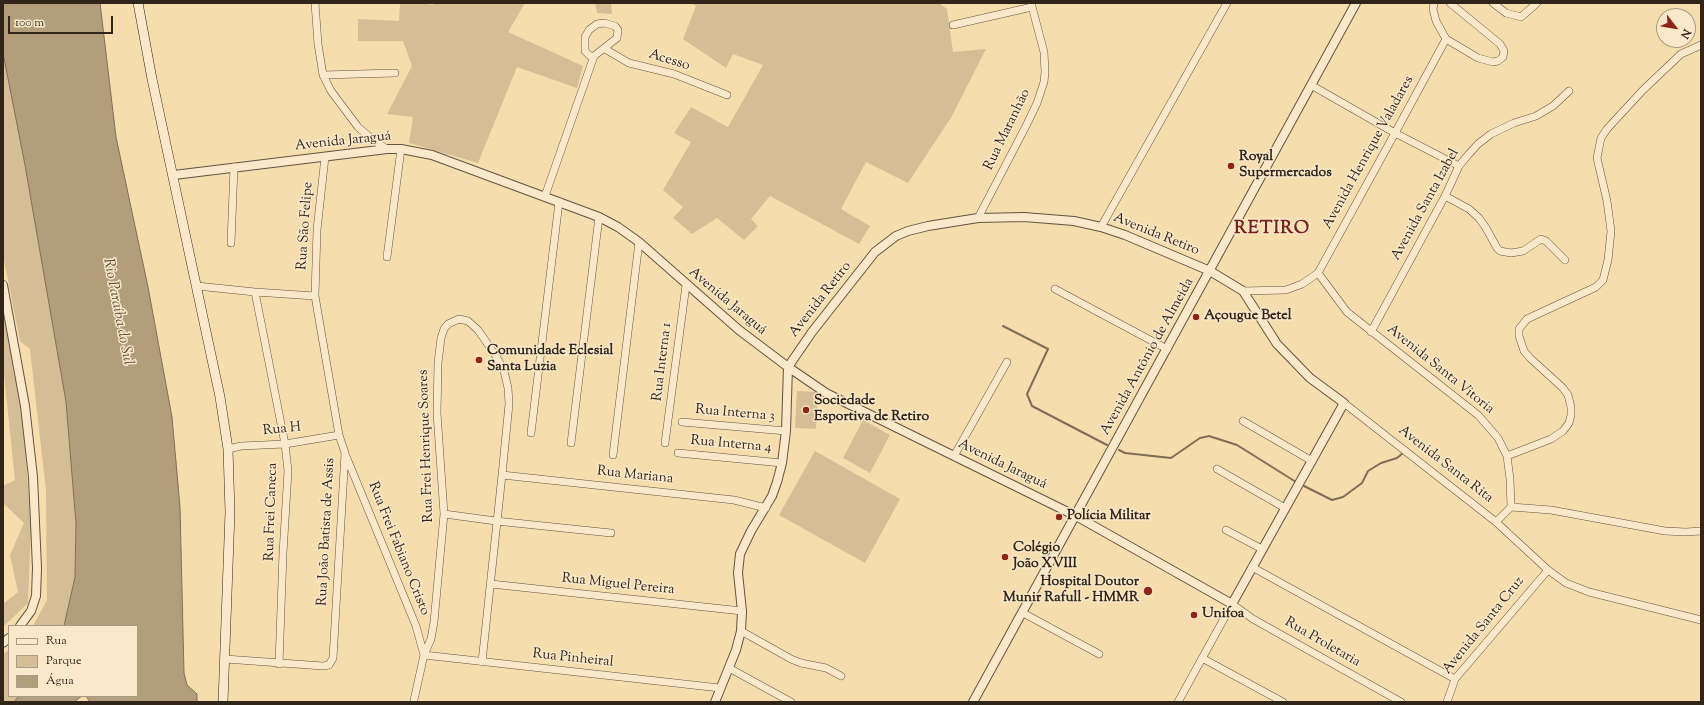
<!DOCTYPE html>
<html>
<head>
<meta charset="utf-8">
<style>
	body { margin:0 }
	#map { position:relative; width:1704px; height:705px; overflow:hidden; background:#f6ddae; font-family:"Sorts Mill Goudy",serif }
	canvas { display:block }
	.frame { position:absolute; inset:0; border:4px solid #31251a; pointer-events:none }
	.legend { position:absolute; left:8px; top:625px; width:130px; height:72px; box-sizing:border-box; background:#f9e9ca; border:1px solid #a99b84; margin:0; padding:5px 7px; list-style:none; font-size:12px; color:#31251a }
	.legend li { display:flex; align-items:center; gap:8px; height:20px }
	.legend b { width:20px; border:1px solid #a99b84 }
	.north { position:absolute; left:1656px; top:8px; width:40px; height:40px; box-sizing:border-box; background:#f9e9ca; border:1px solid #a99b84; border-radius:50%; rotate:121deg; font-size:11px; font-weight:700; line-height:16px; text-align:center; color:#31251a }
	.north::after { content:''; display:block; margin:auto; width:14px; height:18px; background:#8f2418; clip-path:polygon(50% 0,100% 100%,50% 72%,0 100%) }
	.scale { position:absolute; left:8px; top:16px; width:105px; height:18px; box-sizing:border-box; border:2px solid #31251a; border-top:0; padding-left:5px; font-size:12px; line-height:14px; white-space:nowrap; color:#31251a; -webkit-text-stroke:3px #f9e9ca; paint-order:stroke }
</style>
</head>
<body>
<div id="map">
<canvas width="1704" height="705"></canvas>
<div class="frame"></div>
<ul class="legend">
<li><b style="height:5px;background:#f9e9ca"></b>Rua</li>
<li><b style="height:11px;background:#d5be95"></b>Parque</li>
<li><b style="height:11px;background:#b39e7c"></b>Água</li>
</ul>
<div class="north">N</div>
<div class="scale">100 m</div>
</div>
<script>
const g = document.querySelector('canvas').getContext('2d');
g.lineJoin = 'round';
function fillPath(path, color) { g.fillStyle = color; g.fill(path, 'evenodd'); }
const toPath = rows => new Path2D(rows.map(r => 'M' + r).join(''));
function stroke(path, color, width, dash) { g.strokeStyle = color; g.lineWidth = width; g.lineCap = dash ? 'butt' : 'round'; g.setLineDash(dash || []); g.stroke(path); }
function drawText(font, color, halo, rows, align = 'center') {
  g.font = font + ' "Sorts Mill Goudy",serif'; g.lineWidth = 3; g.setLineDash([]); g.textBaseline = 'middle'; g.strokeStyle = halo; g.fillStyle = color; for (const [text, x, y, turn = 0] of rows) {
    g.save(); g.translate(x, y); g.rotate((+turn || 0) * Math.PI / 180); g.textAlign = isNaN(turn) ? turn : align; if (halo) g.strokeText(text, 0, 0); g.fillText(text, 0, 0); g.restore();
  }
}
const green = toPath([
	[400,3,420,3,433,5,433,3,525,3,508,32,583,66,577,88,517,67,478,163,409,143,413,117,387,114,412,66,403,41,358,41,358,19,399,21],
	[595,3,611,3,612,14,597,13],
	[691,3,939,3,947,9,953,52,986,49,952,116,908,183,866,162,841,209,870,226,859,244,770,196,751,219,758,226,744,240,717,218,692,234,673,218,683,207,663,190,691,142,674,133,691,107,728,127,763,65,733,54,726,68,683,39,696,6],
	[3,53,25,165,66,402,76,523,75,577,64,626,33,626,47,600,46,491,30,349,20,341,3,255],
	[3,313,22,409,31,525,28,603,3,627,3,604,18,592,10,555,24,523,3,503,3,486,15,480,3,365],
	[797,391,818,392,816,429,795,428],
	[863,420,890,435,870,473,843,458],
	[815,451,900,499,865,563,779,515],
	[9,650,9,696,19,696,14,702,3,702,3,654]
]);
const water = toPath([
	[3,3,100,3,116,137,148,287,172,417,180,507,184,673,187,685,197,694,197,702,90,702,86,696,137,696,137,626,64,626,75,577,76,523,66,402,25,165,3,53,3,3],
	[19,696,82,696,74,702,14,702,19,696]
]);
const stream = toPath([
	[1003,326,1048,349,1027,394,1032,406,1107,445],
	[1119,450,1125,453,1171,458,1200,438,1209,436,1237,445,1296,482],
	[1304,486,1332,500,1343,497,1362,483,1368,471,1381,463,1397,458,1403,453]
]);
const minor = toPath([
	[315,3,318,44,323,75,331,91,358,127,373,140,387,149],
	[1434,3,1433,9,1436,21,1446,39,1478,58,1493,62,1498,61,1503,57,1504,51,1500,44,1450,3],
	[1493,3,1506,13,1521,17,1537,3],
	[604,23,615,26,618,30,617,38,594,56,590,56,585,51,585,37,589,30,597,24,604,23],
	[953,25,1032,7],
	[605,49,629,63,674,74,727,95],
	[323,75,395,73],
	[1311,85,1395,133,1459,166],
	[545,196,594,56],
	[1445,196,1469,209,1479,218,1486,228,1497,248,1500,251,1511,253,1523,251,1541,239,1546,241,1565,260],
	[978,218,1027,124,1037,103,1044,82,1045,72,1044,52,1031,3],
	[1101,227,1227,3],
	[231,243,234,167],
	[387,257,401,149],
	[1318,273,1347,312,1478,415,1498,438,1507,456,1510,479,1511,507,1496,522],
	[197,286,255,292,315,296],
	[1055,289,1167,349],
	[1243,291,1286,290,1302,284,1318,273,1395,133,1446,39],
	[255,292,285,444,288,471,283,553,279,664],
	[1371,332,1445,196,1459,166,1468,155,1478,144,1491,134,1514,123,1536,116,1553,106,1569,91],
	[1344,403,1496,522,1548,570,1566,583,1589,592,1701,620],
	[1243,421,1312,461],
	[682,422,786,431],
	[531,433,559,202],
	[571,443,599,217],
	[665,443,686,285],
	[228,449,241,446,285,444,339,435],
	[678,453,782,463],
	[613,455,639,242],
	[346,456,416,626,424,655],
	[954,456,1007,362],
	[1507,456,1551,439,1563,431,1569,423,1571,415,1571,407,1568,395,1563,388,1530,358,1524,351,1519,336,1519,329,1527,319,1596,287,1603,280,1608,260,1611,231,1607,201,1597,158,1601,138,1607,129,1643,90,1681,54,1701,45],
	[1217,469,1285,508],
	[502,475,734,500,766,508],
	[1511,507,1551,510,1665,531,1686,532,1701,531],
	[444,514,496,521,611,533],
	[1226,530,1262,549],
	[1252,567,1455,679],
	[491,584,742,611],
	[1023,613,1099,654],
	[741,631,791,659,801,663,826,668,841,676],
	[424,655,720,688],
	[1202,658,1283,702],
	[225,659,323,666,329,665,333,658,345,453,339,435,315,296,317,230,325,157],
	[729,668,791,702],
	[414,700,424,655,431,639,434,622,444,514,437,413,438,363,441,338,444,329,448,324,459,319,468,321,478,330,496,356,504,371,508,388,509,404,502,475,482,662],
	[1178,702,1232,604,1253,619,1401,702],
	[1447,702,1455,679,1548,570]
]);
const tertiary = toPath([
	[174,175,387,149,401,149,432,155,599,217,618,227,639,242,739,330,788,367,826,393,1076,516,1232,604,1344,403,1310,378,1277,344,1243,291,1210,271,1125,235,1101,227,1074,221,1024,217,978,218,928,226,908,231,896,236,875,252,812,332,788,367,786,431,782,463,777,482,772,496,751,531,740,554,738,573,742,611,741,631,736,650,715,702],
	[3,285,25,406,33,477,37,568,36,596,31,611,20,626],
	[3,643,9,638],
	[973,702,1356,3]
]);
const secondary = toPath([
	[138,3,152,79,220,397,228,449,230,512,223,702]
]);
const markers = [
	[1231,166,4,"#8f2418"],
	[1196,317,4,"#8f2418"],
	[479,360,4,"#8f2418"],
	[806,410,4,"#8f2418"],
	[1059,517,4,"#8f2418"],
	[1005,557,4,"#8f2418"],
	[1148,591,5,"#8f2418"],
	[1194,615,4,"#8f2418"]
];
const streetNames = [
	["Acesso",669,61,17],
	["Rua Maranhão",1008,130,-64],
	["Avenida Jaraguá",343,142,-6],
	["Avenida Henrique Valadares",1369,153,-61],
	["Avenida Santa Izabel",1426,205,-61],
	["Rua São Felipe",306,226,-86],
	["Avenida Retiro",1156,235,22],
	["Avenida Retiro",821,300,-52],
	["Avenida Jaraguá",727,302,40],
	["Avenida Antônio de Almeida",1148,357,-61],
	["Rua Interna 1",663,362,-83],
	["Avenida Santa Vitoria",1440,370,39],
	["Rua Interna 3",735,414,5],
	["Rua H",282,430,-6],
	["Rua Interna 4",731,445,5],
	["Rua Frei Henrique Soares",427,446,-92],
	["Avenida Jaraguá",1002,465,26],
	["Avenida Santa Rita",1445,465,38],
	["Rua Mariana",635,476,6],
	["Rua Frei Caneca",272,512,-88],
	["Rua João Batista de Assis",327,532,-87],
	["Rua Frei Fabiano Cristo",398,549,68],
	["Rua Miguel Pereira",618,585,6],
	["Avenida Santa Cruz",1484,626,-51],
	["Rua Proletaria",1322,643,30],
	["Rua Pinheiral",573,659,6]
];
const poiNames = [
	["Royal",1239,158],
	["Supermercados",1239,174],
	["Açougue Betel",1204,317],
	["Comunidade Eclesial",487,352],
	["Santa Luzia",487,368],
	["Sociedade",814,402],
	["Esportiva de Retiro",814,418],
	["Polícia Militar",1067,517],
	["Colégio",1013,549],
	["João XVIII",1013,565],
	["Hospital Doutor",1139,583,"right"],
	["Munir Rafull - HMMR",1139,599,"right"],
	["Unifoa",1202,615]
];
const waterNames = [
	["Rio Paraíba do Sul",117,312,79]
];
const districtNames = [
	["RETIRO",1272,230]
];
fillPath(green, '#d5be95');
fillPath(water, '#b39e7c');
stroke(water, '#7f6e55', 1);
stroke(stream, '#7f6e55', 2);
stroke(minor, '#62533f', 8);
stroke(tertiary, '#62533f', 10);
stroke(secondary, '#31251a', 10);
stroke(minor, '#f9e9ca', 7);
stroke(tertiary, '#f9e9ca', 8);
stroke(secondary, '#f9e9ca', 9);
for (const [x, y, r, color] of markers) { const dot = new Path2D(); dot.arc(x, y, r, 0, 2 * Math.PI); g.fillStyle = color; g.fill(dot); stroke(dot, '#f9e9ca', 1.5); }
drawText('14px', '#31251a', '#f9e9ca', streetNames);
drawText('bold 14px', '#31251a', '#f9e9ca', poiNames, 'left');
drawText('italic 15px', '#5e4f3c', '#f9e9ca', waterNames);
g.letterSpacing = '1px';
drawText('bold 18px', '#7a1f14', '#f9e9ca', districtNames);
g.letterSpacing = '0px';
</script>
</body>
</html>
